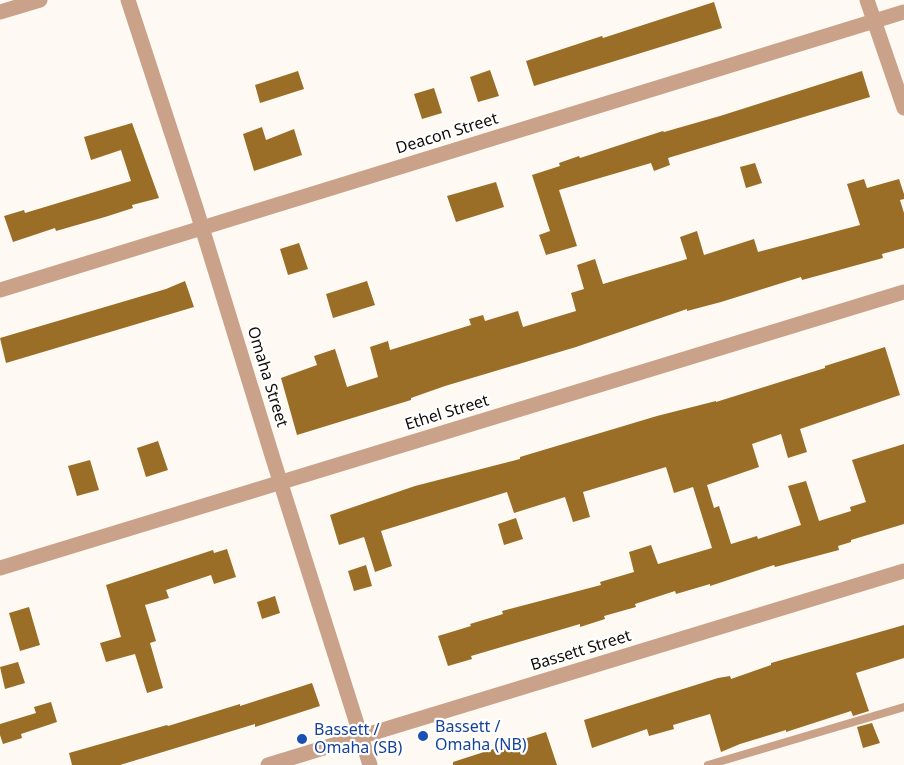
<!DOCTYPE html>
<html>
<head>
<meta charset="utf-8">
<style>
	body { margin:0 }
	canvas { display:block; background:#fef9f3 }
</style>
</head>
<body>
<canvas width="904" height="765"></canvas>
<script>
const g = document.querySelector('canvas').getContext('2d');
g.lineJoin = 'round';
function fillPath(path, color) { g.fillStyle = color; g.fill(path, 'evenodd'); }
const toPath = rows => new Path2D(rows.map(r => 'M' + r).join(''));
function stroke(path, color, width, dash) { g.strokeStyle = color; g.lineWidth = width; g.lineCap = dash ? 'butt' : 'round'; g.setLineDash(dash || []); g.stroke(path); }
function drawText(font, color, halo, rows, align = 'center') {
  g.font = font + ' "Noto Sans",sans-serif'; g.lineWidth = 4.5; g.setLineDash([]); g.textBaseline = 'middle'; g.strokeStyle = halo; g.fillStyle = color; for (const [text, x, y, turn = 0] of rows) {
    g.save(); g.translate(x, y); g.rotate((+turn || 0) * Math.PI / 180); g.textAlign = isNaN(turn) ? turn : align; if (halo) g.strokeText(text, 0, 0); g.fillText(text, 0, 0); g.restore();
  }
}
const building = toPath([
	[714,2,722,28,534,86,526,61,602,36,603,38],
	[490,70,499,96,478,102,470,77],
	[298,71,304,89,260,103,255,85],
	[862,71,870,97,668,158,670,165,654,171,651,163,559,190,577,246,546,255,539,235,550,231,532,175,560,166,559,163,579,156,580,158,663,131,664,132,720,116],
	[434,88,442,113,422,119,414,94],
	[132,123,159,198,132,205,133,208,105,217,56,231,55,228,13,242,4,216,24,210,25,213,131,181,121,150,91,160,84,137],
	[262,127,266,140,294,129,302,155,254,171,243,134],
	[755,163,762,183,746,188,740,167],
	[864,179,867,188,899,179,904,194,904,199,900,200,904,213,904,248,882,254,883,258,802,280,801,277,721,302,687,311,687,309,576,347,445,386,411,398,411,400,297,435,281,378,317,365,314,356,335,349,347,387,378,377,370,347,388,341,390,350,471,325,469,319,483,315,485,321,518,311,523,327,576,311,571,293,584,289,577,265,595,259,603,284,687,259,680,237,697,231,704,255,754,239,758,252,860,225,847,184],
	[496,182,504,207,456,222,447,196],
	[299,243,308,269,288,275,280,249],
	[185,281,194,307,6,363,0,338,166,289],
	[367,281,375,305,333,318,326,294],
	[885,347,900,395,800,429,807,452,788,458,781,434,752,444,759,467,707,485,714,508,719,506,731,544,757,536,758,539,801,525,788,486,806,481,819,521,851,511,850,507,866,502,852,460,904,444,904,524,851,540,851,542,838,546,839,550,775,567,774,565,710,586,710,584,676,594,675,591,635,604,636,607,604,616,605,619,580,627,580,624,505,646,471,656,472,659,448,666,438,636,471,626,470,624,503,614,502,611,601,585,600,582,634,572,629,552,651,545,658,564,712,548,693,487,674,493,666,467,583,492,590,517,573,522,565,497,514,513,507,492,381,531,392,566,375,572,364,537,339,545,330,515,415,486,520,459,520,457,657,416,716,401,716,402,825,368,825,366],
	[158,441,168,470,146,477,137,448],
	[90,460,99,490,77,496,68,466],
	[516,518,523,539,504,545,498,524],
	[227,549,236,577,214,584,211,575,166,590,169,598,145,605,156,641,150,643,163,688,147,693,135,654,106,662,100,643,121,637,106,585,213,550,214,553],
	[366,565,372,586,354,591,348,571],
	[275,596,280,613,262,619,257,602],
	[29,607,40,645,20,651,9,613],
	[904,625,904,658,856,673,869,711,853,716,851,711,786,732,786,730,740,744,721,752,710,714,673,725,674,729,649,736,647,729,592,748,584,720,718,678,730,676,731,679,771,665,771,663],
	[18,662,25,683,5,689,0,667],
	[312,683,320,706,255,727,255,724,120,765,72,765,69,753,167,725,168,726,240,704,240,706],
	[51,702,57,722,21,734,22,738,3,744,0,735,0,724,36,713,34,707],
	[872,723,880,743,863,748,857,727],
	[546,732,557,765,453,765,453,762]
]);
const service = toPath([
	[708,765,904,707]
]);
const minor = toPath([
	[128,0,196,208,274,462,370,765],
	[867,0,904,108],
	[0,12,40,0],
	[0,290,904,12],
	[0,568,904,292],
	[268,765,904,571]
]);
const markers = [
	[423,736,6,"#1a4fb4"],
	[302,739,6,"#1a4fb4"]
];
const streetNames = [
	["Deacon Street",447,134,-17],
	["Omaha Street",267,377,73],
	["Ethel Street",447,413,-17],
	["Bassett Street",581,651,-17]
];
const transitNames = [
	["Bassett /",435,727],
	["Omaha (NB)",435,745],
	["Bassett /",314,730],
	["Omaha (SB)",314,748]
];
fillPath(building, '#9a6e26');
stroke(service, '#c9a289', 8);
stroke(minor, '#c9a289', 15);
for (const [x, y, r, color] of markers) { const dot = new Path2D(); dot.arc(x, y, r, 0, 2 * Math.PI); g.fillStyle = color; g.fill(dot); stroke(dot, '#fff', 2); }
drawText('16px', '#0f0b07', '#fff', streetNames);
drawText('16px', '#164399', '#fff', transitNames, 'left');
</script>
</body>
</html>
